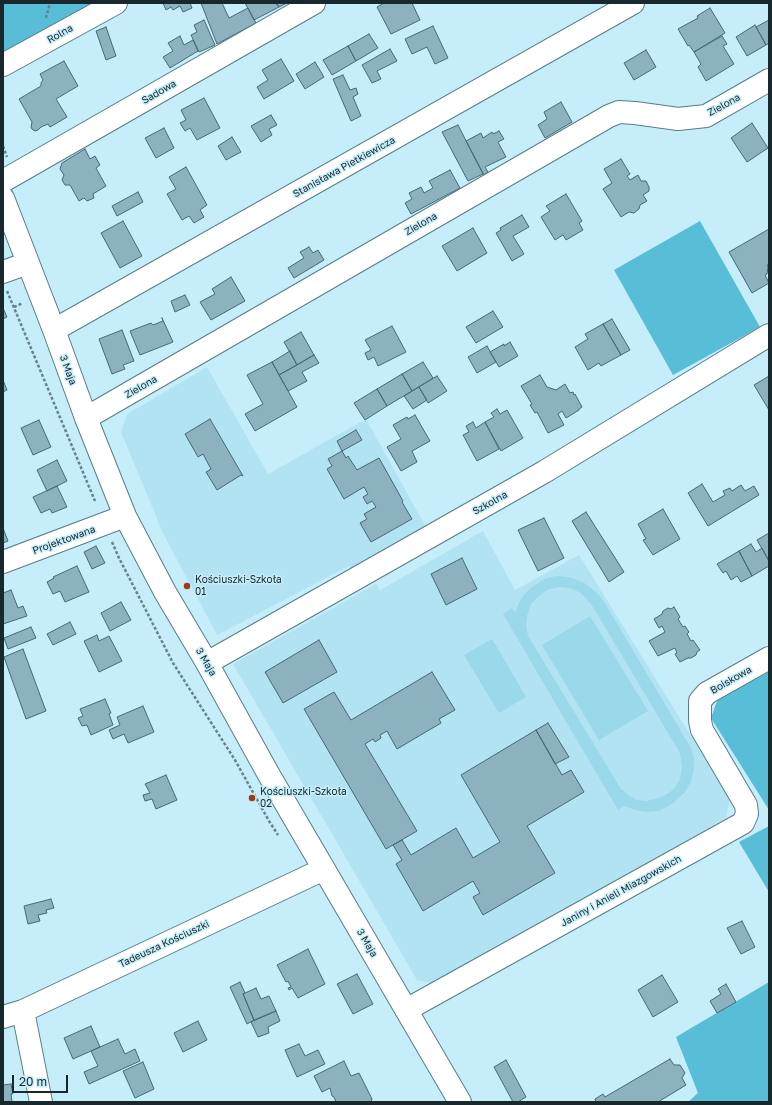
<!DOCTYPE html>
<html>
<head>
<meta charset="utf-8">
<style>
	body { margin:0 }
	#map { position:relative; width:772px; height:1105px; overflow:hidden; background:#c5eefa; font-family:"Golos Text",sans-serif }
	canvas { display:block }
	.frame { position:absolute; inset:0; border:4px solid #18282c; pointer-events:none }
	.scale { position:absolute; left:12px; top:1075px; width:56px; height:18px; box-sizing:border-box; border:2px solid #18282c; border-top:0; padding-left:5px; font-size:12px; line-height:14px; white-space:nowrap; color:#18282c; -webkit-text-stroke:3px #c5eefa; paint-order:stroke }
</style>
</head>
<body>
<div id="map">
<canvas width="772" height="1105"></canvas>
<div class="frame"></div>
<div class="scale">20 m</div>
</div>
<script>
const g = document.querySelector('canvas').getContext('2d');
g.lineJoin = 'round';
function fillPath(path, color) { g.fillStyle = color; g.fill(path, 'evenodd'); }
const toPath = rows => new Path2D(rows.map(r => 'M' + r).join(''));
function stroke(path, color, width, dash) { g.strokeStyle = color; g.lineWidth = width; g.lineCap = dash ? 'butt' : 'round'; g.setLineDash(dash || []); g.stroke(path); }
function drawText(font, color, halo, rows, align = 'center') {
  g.font = font + ' "Golos Text",sans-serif'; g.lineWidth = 3; g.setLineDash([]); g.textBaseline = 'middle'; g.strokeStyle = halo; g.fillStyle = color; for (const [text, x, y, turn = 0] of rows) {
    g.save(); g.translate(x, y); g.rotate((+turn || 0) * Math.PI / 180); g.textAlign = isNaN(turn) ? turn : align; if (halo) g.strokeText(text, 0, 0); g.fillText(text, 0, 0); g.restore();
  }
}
const built = toPath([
	[207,367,268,474,366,419,427,529,354,573,349,566,217,635,163,533,121,432,127,414],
	[483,531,515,590,579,555,730,799,726,818,438,985,417,980,233,664,376,584,380,590]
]);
const green = toPath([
	[557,576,568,577,583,582,596,592,603,600,691,748,694,757,694,769,691,782,685,792,672,804,659,811,646,812,635,810,624,806,618,810,503,614,512,608,515,613,518,605,523,596,531,588,544,579],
	[558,587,570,588,581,593,593,607,680,753,682,766,680,780,673,790,662,797,647,801,637,800,628,795,621,789,528,636,526,626,527,616,531,604,539,596,547,590],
	[590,616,648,711,599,740,542,645],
	[492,639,526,697,499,713,464,655]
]);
const forest = toPath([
	[3,3,94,3,3,54],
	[700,221,760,327,673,375,614,270],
	[769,670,769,810,711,718,717,701],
	[769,826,769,892,739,842],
	[769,982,769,1102,688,1102,698,1093,676,1037]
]);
const building = toPath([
	[163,3,190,3,192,8,183,12,180,6,173,10,171,7,166,10,163,3],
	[201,3,222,3,229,18,248,8,256,23,217,44,201,3],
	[245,3,276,3,279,7,254,20,245,3],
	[276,3,287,3,279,7,276,3],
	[384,3,412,3,420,20,391,34,377,7,384,3],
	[710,8,725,33,694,52,689,45,688,46,678,29,698,18,697,16,710,8],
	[204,20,215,45,199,52,191,35,197,32,194,25,204,20],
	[769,20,769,43,766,45,756,27,769,20],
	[755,25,766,45,747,56,736,37,755,25],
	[433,26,448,58,435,64,427,47,412,54,405,39,433,26],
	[106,27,116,56,106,60,96,31,106,27],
	[369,34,378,48,356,61,348,46,369,34],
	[180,36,184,45,193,40,198,51,170,68,163,57,173,51,168,43,180,36],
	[722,36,727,44,723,46,734,64,706,81,698,67,701,64,694,52,722,36],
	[348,46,356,61,332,75,323,60,348,46],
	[390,49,397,61,377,71,381,79,372,83,362,65,390,49],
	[646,50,656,67,634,80,624,63,646,50],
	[281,59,294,81,264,99,257,87,268,80,262,70,281,59],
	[64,61,78,86,56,99,67,117,50,127,48,124,41,127,38,130,35,131,32,129,31,127,32,122,19,99,41,86,41,83,43,80,40,74,64,61],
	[315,62,324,77,305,89,296,74,315,62],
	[343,75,350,90,356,88,358,94,353,97,361,116,351,121,333,79,343,75],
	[204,98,220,128,197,140,190,128,185,131,180,123,186,120,181,110,204,98],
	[561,102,572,122,545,138,538,125,547,119,544,112,561,102],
	[271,115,277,125,269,129,272,135,261,142,251,126,271,115],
	[752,123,768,148,747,162,731,138,752,123],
	[458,125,483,174,468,181,442,132,458,125],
	[164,128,174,148,156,158,145,138,164,128],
	[499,131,504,139,498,142,506,157,485,167,488,172,484,175,466,141,481,133,483,138,492,132,493,134,499,131],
	[232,137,241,152,226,160,218,146,232,137],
	[85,149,90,159,95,156,100,165,96,168,106,186,93,194,94,198,87,201,84,198,79,201,70,185,65,185,62,180,64,175,60,169,62,163,85,149],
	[621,159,630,174,627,176,630,180,638,175,641,181,646,181,649,187,649,191,643,195,647,201,640,205,639,209,634,213,629,212,621,217,603,189,612,183,604,169,621,159],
	[186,167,207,205,200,210,204,217,194,223,189,216,182,220,167,194,176,189,169,177,186,167],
	[450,170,460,188,411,214,405,203,412,199,409,193,421,187,424,193,433,188,429,181,450,170],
	[138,192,143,202,117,216,112,206,138,192],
	[566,194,582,221,579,223,583,230,566,240,563,235,555,240,541,217,550,211,546,206,566,194],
	[522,215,529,227,513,236,524,254,512,261,496,233,501,230,500,228,522,215],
	[123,221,142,256,120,268,101,233,123,221],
	[473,228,487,253,457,271,442,246,473,228],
	[769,229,769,264,767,265,768,267,767,274,765,275,769,283,752,293,729,252,769,229],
	[309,247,313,253,318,250,324,260,294,278,288,268,304,258,300,252,309,247],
	[231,277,245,301,211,320,200,302,215,294,212,289,231,277],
	[185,295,190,305,175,312,171,301,185,295],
	[3,308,7,317,3,319,3,308],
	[493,311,503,327,476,343,466,327,493,311],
	[162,318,173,342,140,355,130,331,151,323,153,325,163,321,162,318],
	[612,319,630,350,621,355,603,324,612,319],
	[603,324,621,355,601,366,599,363,588,370,575,347,588,339,585,334,603,324],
	[392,326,406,352,378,366,374,357,368,360,365,353,371,350,365,340,392,326],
	[122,330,134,361,123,365,125,369,112,374,99,339,122,330],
	[301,332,314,355,297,365,284,342,301,332],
	[510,342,518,356,499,367,490,352,504,344,504,346,510,342],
	[487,346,496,362,477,373,468,357,487,346],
	[290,351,297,365,279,375,272,362,290,351],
	[314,355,319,363,302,372,307,381,288,391,279,375,314,355],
	[272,362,297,407,255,431,245,414,263,404,247,375,272,362],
	[423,362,433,378,412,391,402,374,423,362],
	[402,374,412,391,387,406,377,389,402,374],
	[540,375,547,387,556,390,565,384,570,393,573,392,574,395,575,394,582,407,579,409,579,410,566,418,562,411,558,414,564,425,548,433,537,412,535,413,530,405,532,404,521,386,540,375],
	[437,376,447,391,428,403,419,387,437,376],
	[769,376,769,410,754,385,769,376],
	[3,380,7,390,3,392,3,380],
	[419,387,427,400,413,409,404,396,419,387],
	[377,389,387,406,365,420,354,403,377,389],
	[497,409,500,414,507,410,523,438,501,451,485,422,494,417,491,413,497,409],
	[415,415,430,441,412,451,417,462,401,471,387,447,401,439,393,425,407,417,408,419,415,415],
	[210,419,243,476,241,475,217,490,206,472,211,469,203,454,198,457,185,434,210,419],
	[39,420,51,447,33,455,21,428,39,420],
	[473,422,476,428,485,422,499,449,477,461,463,435,469,432,466,426,473,422],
	[356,430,362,440,342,451,337,441,356,430],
	[342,451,346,458,348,456,357,470,379,458,403,501,402,502,412,519,371,542,360,523,367,519,364,514,376,507,372,501,367,504,363,497,368,494,364,487,344,499,327,469,332,466,328,459,342,451],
	[57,460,67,481,47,491,37,470,57,460],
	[702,484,713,502,725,495,723,491,730,488,732,491,741,485,745,491,754,486,759,495,708,526,688,493,702,484],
	[57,486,67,507,52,513,50,509,41,513,33,497,57,486],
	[663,509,680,539,653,555,643,540,646,539,638,524,663,509],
	[586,512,624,572,609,582,572,521,586,512],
	[544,518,564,558,538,571,518,530,544,518],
	[3,528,8,541,3,543,3,528],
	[769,533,769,561,757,540,769,533],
	[751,544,756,552,762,548,769,561,769,566,752,576,739,551,751,544],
	[96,546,105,563,92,569,84,552,96,546],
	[739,551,752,576,741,582,737,576,731,580,726,571,723,573,717,564,739,551],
	[462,558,477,589,446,605,431,574,462,558],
	[77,566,89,592,65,602,60,591,53,594,47,582,54,578,53,577,77,566],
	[11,590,18,608,23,606,27,616,3,624,3,593,11,590],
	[121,602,131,620,110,631,101,613,121,602],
	[674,607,680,617,678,619,683,627,685,626,689,632,687,634,691,641,693,640,700,650,697,652,696,655,691,658,688,658,680,662,675,654,677,653,675,648,658,656,649,641,665,632,662,626,659,628,654,619,662,614,663,611,668,608,671,609,674,607],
	[70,622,76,634,53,645,47,634,70,622],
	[31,627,36,638,8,649,4,638,31,627],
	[97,635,99,641,109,636,122,661,99,672,84,641,97,635],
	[319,640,337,672,283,703,265,672,319,640],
	[23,649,46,711,26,719,4,657,23,649],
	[432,672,455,710,439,719,441,723,397,749,387,731,380,735,381,738,375,742,373,739,365,744,417,831,386,849,304,709,334,692,351,720,432,672],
	[105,699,111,713,109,714,113,725,91,735,87,725,82,726,78,718,83,716,80,709,105,699],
	[143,706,154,732,128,743,124,734,113,739,109,730,120,725,117,717,143,706],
	[548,723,569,757,555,764,536,730,548,723],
	[536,730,562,775,571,770,584,792,527,826,555,873,483,915,473,897,480,893,473,881,423,911,396,864,402,860,393,845,402,840,411,855,456,828,473,858,500,842,461,775,536,730],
	[166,775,177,800,156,809,152,799,145,801,143,795,150,793,145,784,166,775],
	[51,899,54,908,46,910,47,913,38,915,40,921,28,924,24,906,51,899],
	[742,921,755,947,741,954,727,928,742,921],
	[308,949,325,984,298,998,292,988,289,990,288,988,291,987,288,981,286,982,277,965,308,949],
	[357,974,373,1004,353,1014,337,984,357,974],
	[662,975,678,1002,653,1017,638,990,662,975],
	[240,982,245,993,243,994,254,1020,247,1024,230,987,240,982],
	[726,984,736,1002,717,1013,710,1001,721,994,718,989,726,984],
	[256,988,261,999,269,996,276,1011,254,1020,243,994,256,988],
	[276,1011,280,1021,268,1027,269,1033,258,1037,251,1022,276,1011],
	[198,1021,207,1040,183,1052,174,1033,198,1021],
	[91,1026,100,1047,73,1059,64,1038,91,1026],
	[118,1039,125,1054,135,1049,140,1061,89,1084,84,1072,98,1066,91,1051,118,1039],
	[299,1044,305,1056,318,1050,325,1064,297,1077,285,1050,299,1044],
	[670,1059,674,1065,680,1065,685,1073,682,1078,686,1085,658,1102,596,1102,595,1099,603,1094,605,1097,670,1059],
	[506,1060,526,1097,518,1102,513,1102,494,1067,506,1060],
	[344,1061,351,1076,359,1073,372,1099,371,1102,336,1102,334,1097,332,1096,330,1088,322,1092,314,1076,344,1061],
	[143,1062,154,1089,135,1098,123,1071,143,1062],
	[11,1084,13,1094,11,1094,12,1102,3,1102,3,1085,11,1084]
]);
const path = toPath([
	[46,18,50,3],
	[3,146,7,157],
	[7,291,95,501],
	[14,307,23,303],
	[112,542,119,558,173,663,235,760,269,821,278,835]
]);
const minor = toPath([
	[3,65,116,3],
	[3,181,314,3],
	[3,198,54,330,86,418,125,516,165,592,207,663,269,775,460,1102],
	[3,272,28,263],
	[54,330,633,3],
	[86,418,609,116,619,112,635,113,678,119,706,116,769,80],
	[3,562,125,516],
	[207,663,544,472,769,335],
	[406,1010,743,823,747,814,746,805,702,730,700,721,700,701,707,693,769,658],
	[23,1011,41,1102],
	[3,1017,23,1011,324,869]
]);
const markers = [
	[187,586,4,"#a03916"],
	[252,798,4,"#a03916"]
];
const streetNames = [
	["Rolna",60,34,-29],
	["Sadowa",159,92,-30],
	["Zielona",724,105,-29],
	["Stanisława Pietkiewicza",344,167,-29],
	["Zielona",421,224,-30],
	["3 Maja",68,370,70],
	["Zielona",141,387,-30],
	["Szkolna",490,503,-29],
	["Projektowana",64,540,-20],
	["3 Maja",206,662,60],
	["Boiskowa",731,680,-30],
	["Janiny i Anieli Miazgowskich",621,891,-29],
	["3 Maja",367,943,60],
	["Tadeusza Kościuszki",164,944,-25]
];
const poiNames = [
	["Kościuszki-Szkoła",195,580],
	["01",195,592],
	["Kościuszki-Szkoła",260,792],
	["02",260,804]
];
fillPath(built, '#b2e3f2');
fillPath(green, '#9bd8ea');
fillPath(forest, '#58bdd7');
fillPath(building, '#8bb2be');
stroke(building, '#456a75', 1);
stroke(minor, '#577d88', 24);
stroke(path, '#67838b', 2.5, [3, 2]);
stroke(minor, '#fff', 22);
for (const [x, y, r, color] of markers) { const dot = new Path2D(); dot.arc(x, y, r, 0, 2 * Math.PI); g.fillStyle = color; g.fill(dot); stroke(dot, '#c5eefa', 1.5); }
drawText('10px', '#18282c', '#c5eefa', streetNames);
drawText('10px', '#18282c', '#c5eefa', poiNames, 'left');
</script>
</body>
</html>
